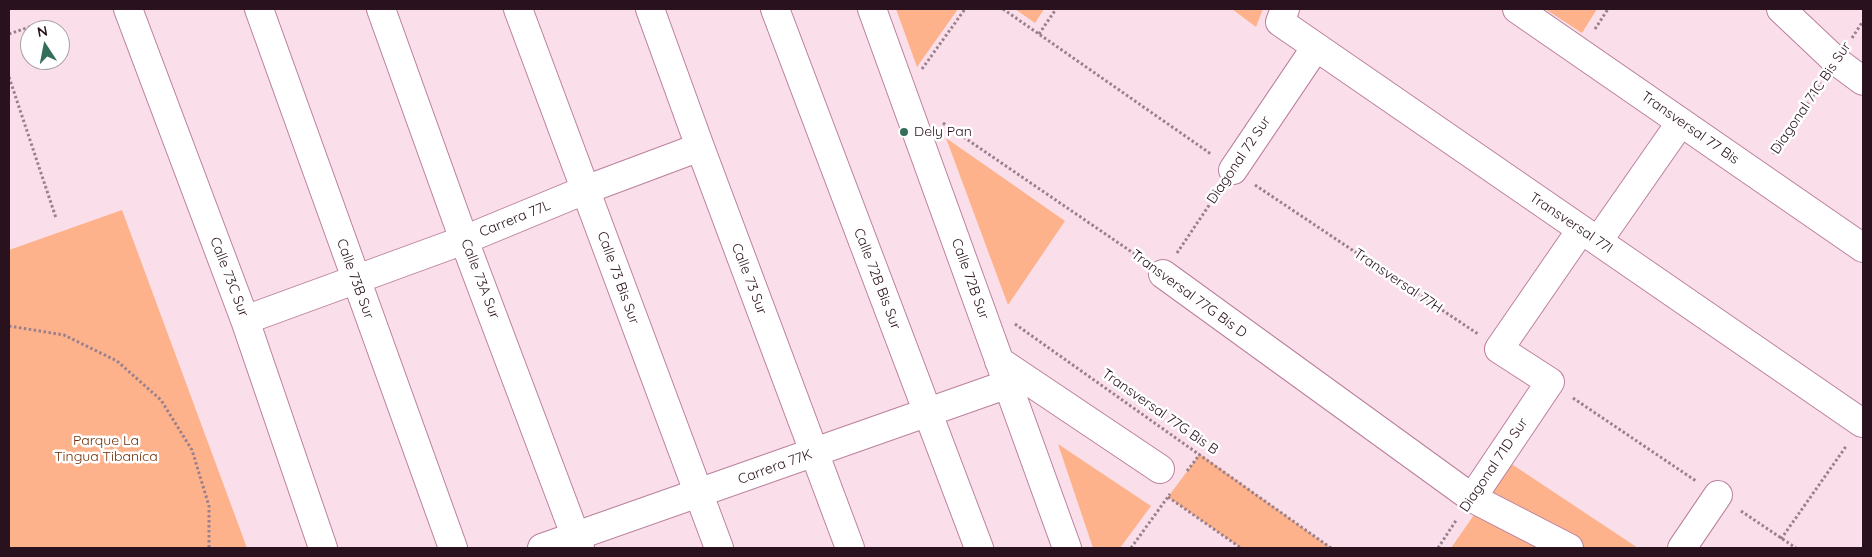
<!DOCTYPE html>
<html>
<head>
<meta charset="utf-8">
<style>
	body { margin:0 }
	#map { position:relative; width:1872px; height:557px; overflow:hidden; background:#fadfeb; font-family:Quicksand,sans-serif }
	canvas { display:block }
	.frame { position:absolute; inset:0; border:10px solid #29121e; pointer-events:none }
	.north { position:absolute; left:20px; top:20px; width:50px; height:50px; box-sizing:border-box; background:#fff; border:1px solid #a9a0a5; border-radius:50%; rotate:349deg; font-size:14px; font-weight:700; line-height:20px; text-align:center; color:#29121e }
	.north::after { content:''; display:block; margin:auto; width:18px; height:22px; background:#336f5a; clip-path:polygon(50% 0,100% 100%,50% 72%,0 100%) }
</style>
</head>
<body>
<div id="map">
<canvas width="1872" height="557"></canvas>
<div class="frame"></div>
<div class="north">N</div>
</div>
<script>
const g = document.querySelector('canvas').getContext('2d');
g.lineJoin = 'round';
function fillPath(path, color) { g.fillStyle = color; g.fill(path, 'evenodd'); }
const toPath = rows => new Path2D(rows.map(r => 'M' + r).join(''));
function stroke(path, color, width, dash) { g.strokeStyle = color; g.lineWidth = width; g.lineCap = dash ? 'butt' : 'round'; g.setLineDash(dash || []); g.stroke(path); }
function drawText(font, color, halo, rows, align = 'center') {
  g.font = font + ' Quicksand,sans-serif'; g.lineWidth = 5; g.setLineDash([]); g.textBaseline = 'middle'; g.strokeStyle = halo; g.fillStyle = color; for (const [text, x, y, turn = 0] of rows) {
    g.save(); g.translate(x, y); g.rotate((+turn || 0) * Math.PI / 180); g.textAlign = isNaN(turn) ? turn : align; if (halo) g.strokeText(text, 0, 0); g.fillText(text, 0, 0); g.restore();
  }
}
const green = toPath([
	[896,9,958,9,917,67],
	[1015,9,1044,9,1035,23],
	[1232,9,1263,9,1256,27],
	[1545,9,1597,9,1582,33],
	[946,138,1065,221,1008,305],
	[122,210,247,548,9,548,9,250],
	[1058,444,1151,506,1120,548,1093,548],
	[1200,454,1331,548,1241,548,1168,497],
	[1510,463,1638,548,1451,548]
]);
const path = toPath([
	[1003,9,1211,154],
	[1595,29,1608,9],
	[9,34,47,21],
	[1039,34,1056,9],
	[1852,38,1863,21],
	[922,69,965,9],
	[9,77,56,218],
	[943,123,1142,259],
	[1773,154,1822,83],
	[1255,185,1478,334],
	[1177,253,1218,192],
	[1015,324,1331,548],
	[9,326,64,335,117,361,161,400,192,450,209,506,209,548],
	[1573,398,1696,481],
	[1187,471,1200,454],
	[1168,497,1241,548],
	[1741,511,1796,548],
	[1781,539,1847,445],
	[1131,548,1170,494],
	[1438,548,1457,519]
]);
const minor = toPath([
	[128,9,245,320,323,548],
	[259,9,453,548],
	[381,9,464,240,580,548],
	[518,9,719,548],
	[650,9,700,147,850,548],
	[775,9,979,548],
	[872,9,1067,548],
	[1285,9,1280,22,1862,423],
	[1517,9,1863,248],
	[1781,9,1836,61,1863,81],
	[1233,170,1316,47],
	[1598,241,1681,122],
	[1163,274,1472,498,1569,548],
	[245,320,464,240,585,190,700,147],
	[999,361,1160,469],
	[1472,498,1550,382,1499,349,1581,230],
	[542,548,1008,384],
	[1682,548,1718,495]
]);
const markers = [
	[904,132,5,"#336f5a"]
];
const streetNames = [
	["Diagonal 71C Bis Sur",1811,98,-56],
	["Transversal 77 Bis",1690,128,35],
	["Diagonal 72 Sur",1239,160,-56],
	["Carrera 77L",515,219,-22],
	["Transversal 77I",1571,223,34],
	["Calle 73C Sur",229,277,69],
	["Calle 73 Bis Sur",618,278,70],
	["Calle 73B Sur",355,279,70],
	["Calle 73A Sur",480,279,69],
	["Calle 73 Sur",749,279,69],
	["Calle 72B Bis Sur",877,279,69],
	["Calle 72B Sur",970,279,70],
	["Transversal 77H",1398,281,34],
	["Transversal 77G Bis D",1189,294,36],
	["Transversal 77G Bis B",1160,412,35],
	["Diagonal 71D Sur",1494,465,-56],
	["Carrera 77K",775,467,-20]
];
const poiNames = [
	["Dely Pan",914,132]
];
const parkNames = [
	["Parque La",106,441],
	["Tingua Tibaníca",106,457]
];
fillPath(green, '#fdb28b');
stroke(minor, '#bb7f9d', 30);
stroke(path, '#9a808c', 3, [2.5, 2.5]);
stroke(minor, '#fff', 28);
for (const [x, y, r, color] of markers) { const dot = new Path2D(); dot.arc(x, y, r, 0, 2 * Math.PI); g.fillStyle = color; g.fill(dot); stroke(dot, '#fff', 2); }
drawText('14px', '#29121e', '#fff', streetNames);
drawText('14px', '#29121e', '#fff', poiNames, 'left');
drawText('14px', '#702d00', '#fff', parkNames);
</script>
</body>
</html>
